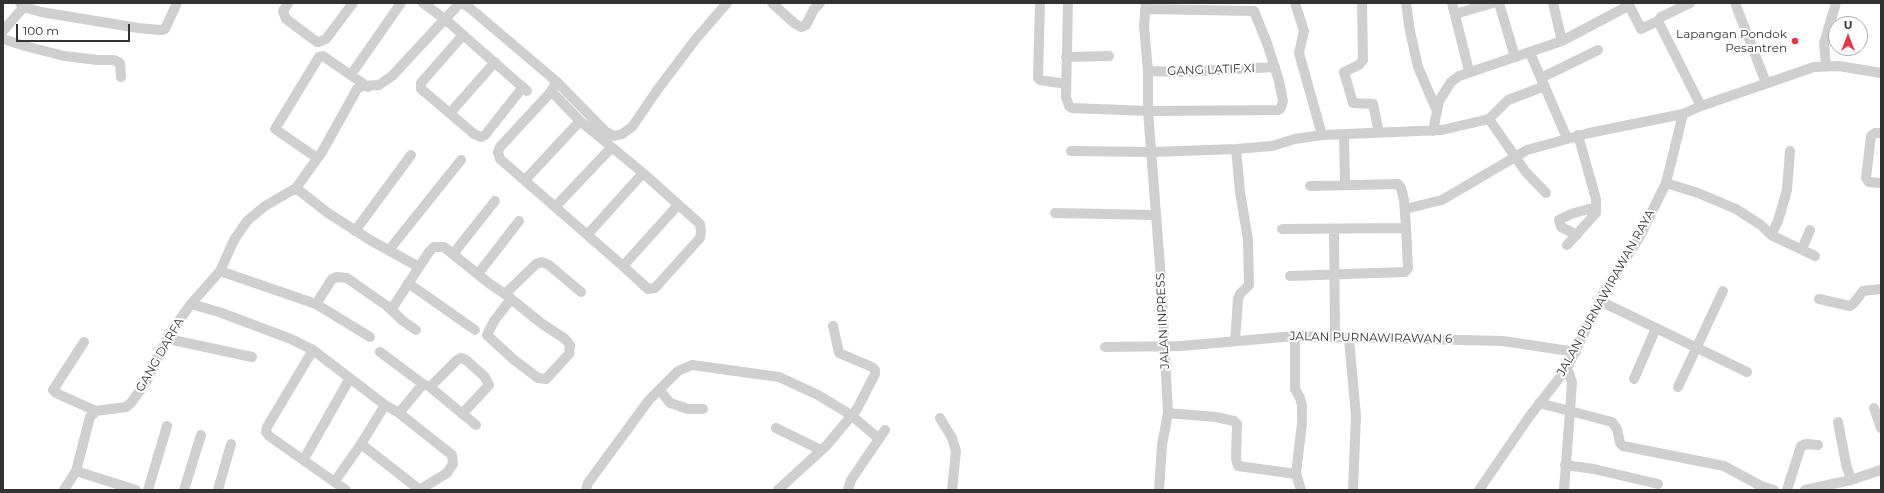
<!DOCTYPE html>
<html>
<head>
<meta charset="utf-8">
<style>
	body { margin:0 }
	#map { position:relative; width:1884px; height:493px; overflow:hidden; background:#fff; font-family:Montserrat,sans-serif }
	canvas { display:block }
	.frame { position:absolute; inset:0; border:4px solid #323232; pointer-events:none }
	.north { position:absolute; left:1828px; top:16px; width:40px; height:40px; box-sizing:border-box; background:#fff; border:1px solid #adadad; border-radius:50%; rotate:0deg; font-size:11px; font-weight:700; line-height:16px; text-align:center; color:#323232 }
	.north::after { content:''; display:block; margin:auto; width:14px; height:18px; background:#e83445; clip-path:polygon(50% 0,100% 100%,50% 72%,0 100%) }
	.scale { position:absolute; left:16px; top:24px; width:114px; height:18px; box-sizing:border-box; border:2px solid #323232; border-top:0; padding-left:5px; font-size:12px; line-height:14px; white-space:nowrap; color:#323232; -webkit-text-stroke:3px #fff; paint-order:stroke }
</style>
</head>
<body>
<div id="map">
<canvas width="1884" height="493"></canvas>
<div class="frame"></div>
<div class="north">U</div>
<div class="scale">100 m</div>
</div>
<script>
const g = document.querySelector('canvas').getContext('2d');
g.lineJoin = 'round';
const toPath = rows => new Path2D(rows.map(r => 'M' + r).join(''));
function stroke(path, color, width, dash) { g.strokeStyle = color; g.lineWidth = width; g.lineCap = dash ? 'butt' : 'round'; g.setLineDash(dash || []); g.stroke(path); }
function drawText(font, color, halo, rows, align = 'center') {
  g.font = font + ' Montserrat,sans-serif'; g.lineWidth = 4; g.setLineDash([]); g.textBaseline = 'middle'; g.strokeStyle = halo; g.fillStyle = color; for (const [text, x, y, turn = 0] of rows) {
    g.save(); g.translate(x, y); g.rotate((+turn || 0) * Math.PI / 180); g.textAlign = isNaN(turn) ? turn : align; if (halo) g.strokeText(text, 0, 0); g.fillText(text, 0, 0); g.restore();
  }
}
const minor = toPath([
	[20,3,24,7,41,12,138,28,160,30,165,29,177,3],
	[288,3,283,11,286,19,317,42,319,42,326,39,353,3],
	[423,3,446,20,527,91],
	[772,3,794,23,801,27,806,25,814,9,820,3],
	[1040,3,1038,78,1040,80,1066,84],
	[1068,3,1066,97,1069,106,1072,108,1148,111,1278,110,1281,108,1283,101,1279,81,1267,43,1254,11,1145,9],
	[1146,3,1144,26,1148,71,1148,111,1161,279,1168,413,1162,445,1159,490],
	[1295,3,1304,31,1299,53,1322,135],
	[1362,3,1363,60,1359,65,1344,72,1353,103,1373,104,1379,133],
	[1406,3,1410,31,1418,67,1436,109],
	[1452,3,1469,71],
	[1499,3,1515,57],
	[1553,3,1562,41],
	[1735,3,1766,83],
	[1455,14,1493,3],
	[1658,21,1701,106],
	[3,31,27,3],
	[463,35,421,83,421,89,426,93,474,134,481,137,485,135,523,87],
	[3,39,25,46,64,56,98,60,114,60,120,63,121,77],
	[1530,53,1567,138],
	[1066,57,1109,56],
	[1826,66,1824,43,1836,3],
	[355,69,401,3],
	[1148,71,1180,72,1275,67],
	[1541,78,1598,50],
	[557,82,549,94,500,147,498,152,500,159,623,266,678,205],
	[551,91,580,121,643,173,700,224,701,232,700,238,655,288,648,289,623,266],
	[450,113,495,62],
	[1489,119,1525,171,1546,193],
	[1433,131,1439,101,1451,82,1459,76,1562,41,1628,6,1630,7,1641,29,1658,21,1661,17,1690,3],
	[1881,133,1875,133,1871,136,1866,178,1869,182,1881,183],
	[1344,135,1345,185],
	[1071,151,1152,152,1236,149,1272,146,1295,139,1322,135,1442,130,1489,119,1508,100,1545,86],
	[317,158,275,129,319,57,323,56,368,87],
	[525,180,580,121],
	[1666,183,1698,193,1736,209,1761,225,1771,235,1815,256],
	[296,188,322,152,357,89,362,86,379,85,392,76,459,4,464,4,471,9,557,82,605,131,614,136,622,134,632,127,658,89,695,40,727,3],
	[556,206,611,148],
	[1405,209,1442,200,1527,150,1589,133,1683,114],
	[1055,213,1155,215],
	[1282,229,1406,228,1404,200,1401,188,1398,184,1310,186],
	[1334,229,1335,338],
	[355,231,411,155],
	[588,234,643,173],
	[1577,235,1561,227,1559,220,1571,214,1596,207],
	[1771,235,1778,221,1787,190,1790,151],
	[1567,245,1596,213,1596,199,1578,135],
	[1802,249,1810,230],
	[389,250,461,160],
	[453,254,495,201],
	[220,271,234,240,247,221,265,206,296,188,328,213,370,240,419,267],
	[478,274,519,221],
	[1290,276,1405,272,1408,268,1406,228],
	[408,283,475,330],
	[505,294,536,264,542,262,549,265,581,292],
	[1819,299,1850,306,1854,303,1863,291,1881,289],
	[1600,301,1747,372],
	[191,304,219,312,291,339,313,350,385,405,399,413,452,455,453,464,447,473,419,490],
	[316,304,332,279,337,277,347,278,387,306,403,321,416,330],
	[391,310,429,252,434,247,444,247,490,284,505,294,541,323,565,339,570,345,569,354,546,379,538,378,513,359,487,335,494,321,511,299],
	[1295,336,1295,389,1300,398,1302,405,1302,423,1296,474,1301,490],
	[168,339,252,357],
	[1349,339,1356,416,1353,490],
	[1235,341,1238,299,1240,294,1249,285,1248,240,1240,192,1236,149],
	[84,342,53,390,56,393,96,411],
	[1105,347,1181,346,1295,336,1503,341,1576,352],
	[313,350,267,427,266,432,269,436,346,490],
	[380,352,423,384],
	[1567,368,1572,382,1570,411,1612,422,1617,429,1620,443,1623,446,1724,466,1761,486,1774,490],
	[1634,379,1656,328],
	[430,387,457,360,461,358,466,360,484,376,489,385,462,414],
	[1678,387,1723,291],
	[660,390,670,403,688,409,703,409],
	[1539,403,1570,411,1564,490],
	[1874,408,1881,428],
	[399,413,423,384,430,387,476,425],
	[1168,413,1216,417,1234,421,1237,424,1236,459,1238,466,1296,474],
	[940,418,952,438,956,451,952,490],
	[1838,422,1846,464,1851,480],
	[776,428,821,450],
	[361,444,420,490],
	[304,459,350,378],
	[1565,465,1594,469,1658,484],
	[76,471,136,490],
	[335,481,361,444,385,405],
	[64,490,76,471,90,417,96,411,126,407,131,403,146,382,170,333,191,304,220,271,316,304,370,337],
	[148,490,167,426],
	[184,490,201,435],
	[218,490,231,444],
	[586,490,588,483,649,400,678,371,692,365,779,377,818,395,851,415,878,438],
	[778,490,827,445,857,409,875,374,875,370,872,367,839,353,833,326],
	[848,490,851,480,885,430],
	[1479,490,1529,417,1567,368,1604,292,1639,238,1666,183,1683,114,1701,106,1814,67,1839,66,1881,73],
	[1787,490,1801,446,1806,444,1818,445],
	[1805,490,1851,480,1881,470]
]);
const markers = [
	[1795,41,4,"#e83445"]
];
const poiNames = [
	["Lapangan Pondok",1787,34],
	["Pesantren",1787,48]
];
const streetNames = [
	["GANG LATIF XI",1211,70,-2],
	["JALAN PURNAWIRAWAN RAYA",1606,293,-61],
	["JALAN INPRESS",1163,321,-93],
	["JALAN PURNAWIRAWAN 6",1371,338,1],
	["GANG DARFA",160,355,-60]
];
stroke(minor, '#cfcfcf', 10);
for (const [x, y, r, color] of markers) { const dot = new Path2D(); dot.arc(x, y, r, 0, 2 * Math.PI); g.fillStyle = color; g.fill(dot); stroke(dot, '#fff', 1.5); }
drawText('12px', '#323232', '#fff', poiNames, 'right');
drawText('12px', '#323232', '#fff', streetNames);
</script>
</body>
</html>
